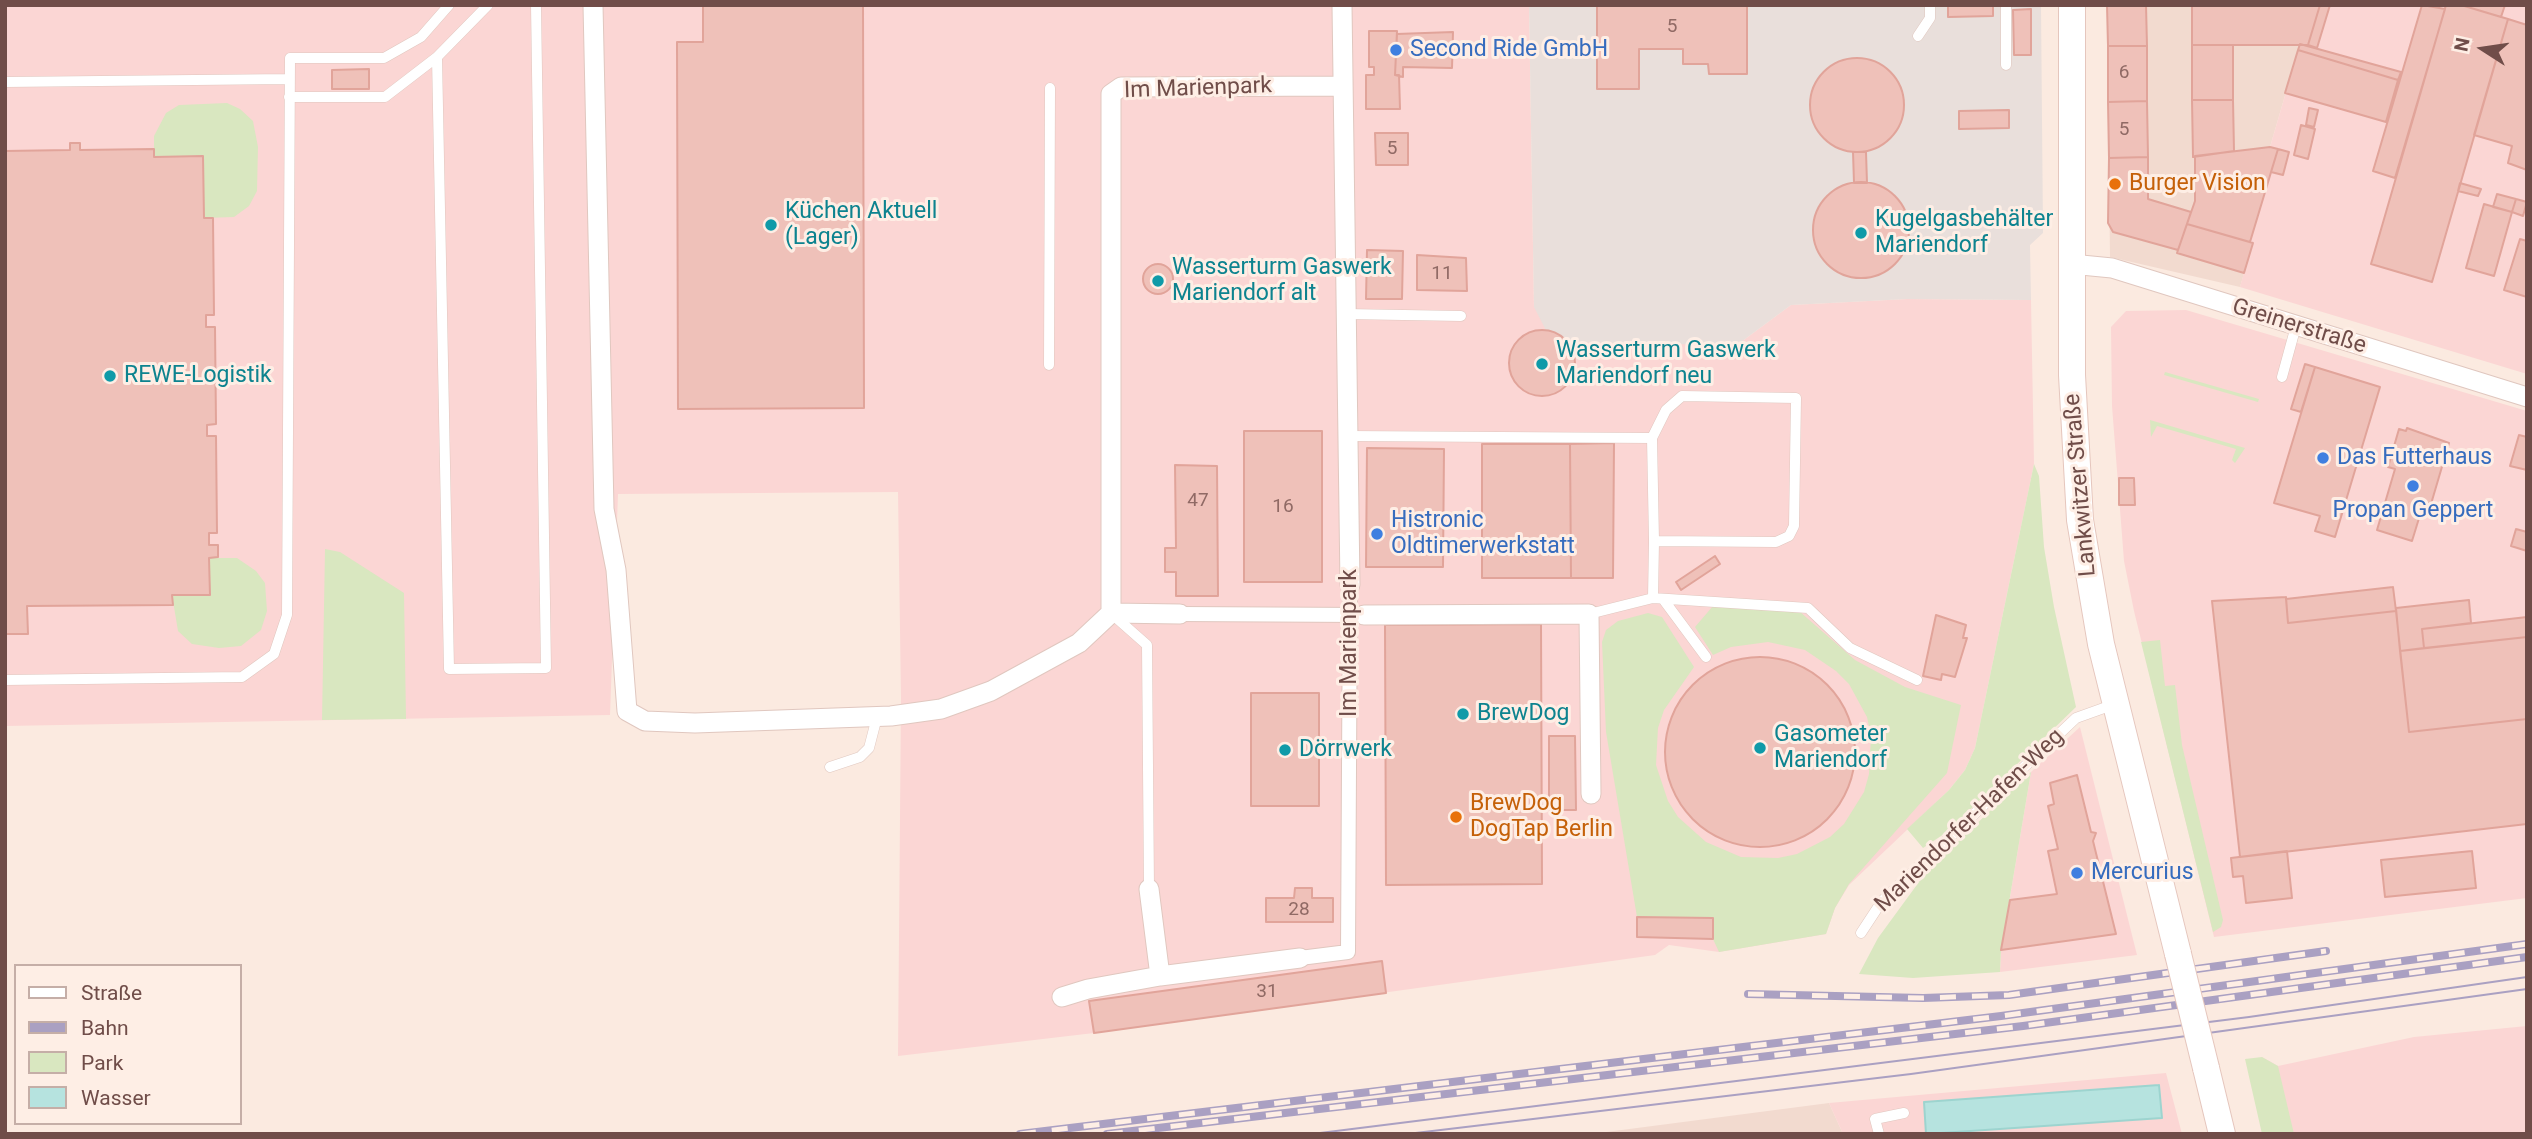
<!DOCTYPE html>
<html>
<head>
<meta charset="utf-8">
<style>
	body { margin:0 }
	#map { position:relative; width:2532px; height:1139px; overflow:hidden; background:#fbeae0; font-family:Roboto,sans-serif }
	canvas { display:block }
	.frame { position:absolute; inset:0; border:7px solid #704d49; pointer-events:none }
	.legend { position:absolute; left:14px; top:964px; width:228px; height:161px; box-sizing:border-box; background:#feeee5; border:2px solid #c5aea7; margin:0; padding:9px 12px; list-style:none; font-size:21px; color:#704d49 }
	.legend li { display:flex; align-items:center; gap:14px; height:35px }
	.legend b { width:35px; border:2px solid #c5aea7 }
	.north { position:absolute; left:2448px; top:14px; width:70px; height:70px; -webkit-text-stroke:5px #feeee5; paint-order:stroke; rotate:282deg; font-size:19px; font-weight:700; line-height:28px; text-align:center; color:#704d49 }
	.north::after { content:''; display:block; margin:auto; width:24px; height:32px; background:#704d49; clip-path:polygon(50% 0,100% 100%,50% 72%,0 100%) }
</style>
</head>
<body>
<div id="map">
<canvas width="2532" height="1139"></canvas>
<div class="frame"></div>
<ul class="legend">
<li><b style="height:9px;background:#fff"></b>Straße</li>
<li><b style="height:9px;background:#aaa0c2"></b>Bahn</li>
<li><b style="height:19px;background:#d9e7c0"></b>Park</li>
<li><b style="height:19px;background:#b6e3df"></b>Wasser</li>
</ul>
<div class="north">N</div>
</div>
<script>
const g = document.querySelector('canvas').getContext('2d');
g.lineJoin = 'round';
function fillPath(path, color) { g.fillStyle = color; g.fill(path, 'evenodd'); }
const toPath = rows => new Path2D(rows.map(r => 'M' + r).join(''));
function stroke(path, color, width, dash) { g.strokeStyle = color; g.lineWidth = width; g.lineCap = dash ? 'butt' : 'round'; g.setLineDash(dash || []); g.stroke(path); }
function drawText(font, color, halo, rows, align = 'center') {
  g.font = font + ' Roboto,sans-serif'; g.lineWidth = 6; g.setLineDash([]); g.textBaseline = 'middle'; g.strokeStyle = halo; g.fillStyle = color; for (const [text, x, y, turn = 0] of rows) {
    g.save(); g.translate(x, y); g.rotate((+turn || 0) * Math.PI / 180); g.textAlign = isNaN(turn) ? turn : align; if (halo) g.strokeText(text, 0, 0); g.fillText(text, 0, 0); g.restore();
  }
}
const residential = toPath([
	[2107,5,2192,5,2192,44,2300,44,2270,147,2195,156,2195,201,2187,224,2253,243,2240,287,2110,257],
	[1829,1103,1843,1134,1591,1134]
]);
const commercial = toPath([
	[5,5,1529,5,1534,307,1737,345,1791,305,1907,299,2031,300,2034,464,1975,748,1965,770,1949,790,1849,885,1835,908,1826,934,1719,952,1669,945,1655,955,1094,1033,898,1056,901,698,898,492,618,494,610,715,5,726],
	[2192,5,2527,5,2527,374,2240,287,2252,243,2187,224,2195,201,2195,156,2270,147,2300,44,2192,45],
	[2186,310,2527,411,2527,898,2214,937,2134,611,2124,561,2112,406,2111,327,2126,311],
	[2080,727,2137,955,2000,972,2001,950,2031,772],
	[2527,1026,2527,1134,2281,1134,2262,1057,2278,1066,2414,1037],
	[2166,1073,2182,1134,1843,1134,1829,1103]
]);
const industrial = toPath([
	[1529,5,2041,5,2043,233,2030,245,2031,300,1907,299,1791,305,1737,345,1552,342,1534,307]
]);
const green = toPath([
	[227,103,240,109,253,121,258,147,257,191,249,206,234,217,204,218,203,157,154,157,154,136,166,113,179,105],
	[2165,372,2259,399,2258,402,2164,375],
	[2150,420,2245,448,2235,463,2232,460,2236,449,2157,426,2151,437],
	[2034,464,2039,476,2044,547,2054,607,2076,707,1947,832,1923,848,1907,829,1949,790,1965,770,1975,748],
	[325,549,340,552,404,593,406,719,322,720],
	[209,558,237,558,256,571,265,583,267,611,261,630,241,646,219,648,192,644,178,631,172,595,209,595],
	[1713,606,1799,611,1855,660,1905,687,1961,705,1947,773,1849,884,1835,908,1826,934,1719,952,1713,939,1713,918,1637,917,1606,732,1602,642,1606,630,1618,621,1648,613,1662,617,1694,667,1664,710,1658,728,1656,765,1668,801,1678,817,1706,842,1741,857,1778,858,1797,854,1830,837,1844,824,1864,792,1869,774,1871,736,1867,717,1849,684,1836,671,1805,650,1768,642,1731,647,1713,655,1695,627],
	[2160,640,2165,686,2175,685,2182,745,2223,920,2221,927,2213,932,2141,642],
	[2031,772,2001,950,2000,972,1913,978,1859,974,1878,938,1927,871],
	[2262,1057,2278,1066,2294,1134,2262,1134,2245,1059]
]);
const water = toPath([
	[2159,1085,2162,1118,1926,1134,1924,1102,2159,1085]
]);
const building = toPath([
	[703,5,863,5,864,408,678,409,677,42,703,42,703,5],
	[1597,5,1747,5,1747,74,1709,74,1708,64,1683,64,1683,49,1639,49,1639,89,1597,89,1597,5],
	[1948,5,1993,5,1993,16,1948,17,1948,5],
	[2107,5,2146,5,2147,46,2108,46,2107,5],
	[2192,5,2320,5,2308,45,2192,45,2192,5],
	[2320,5,2330,5,2317,48,2308,45,2320,5],
	[2422,5,2445,9,2395,178,2373,171,2422,5],
	[2446,5,2461,5,2508,19,2432,282,2371,264,2446,5],
	[2461,5,2505,5,2501,17,2461,5],
	[2031,9,2031,55,2014,55,2013,10,2031,9],
	[2508,19,2527,25,2527,170,2508,163,2512,146,2474,135,2508,19],
	[1369,31,1397,31,1395,75,1399,75,1400,109,1366,109,1366,75,1374,75,1374,67,1369,67,1369,31],
	[1453,32,1452,68,1403,67,1403,77,1395,75,1397,34,1453,32],
	[2300,44,2401,72,2398,80,2298,50,2300,44],
	[2192,45,2233,45,2233,100,2192,100,2192,45],
	[2108,46,2147,46,2147,101,2108,102,2108,46],
	[2298,50,2398,80,2386,122,2285,93,2298,50],
	'1810 105a47 47 0 1 1 94 0a47 47 0 1 1-94 0Z',
	[369,69,369,89,332,89,332,70,369,69],
	[2192,100,2233,100,2234,151,2193,157,2192,100],
	[2147,101,2148,157,2109,158,2108,102,2147,101],
	[2309,108,2318,110,2314,127,2306,125,2309,108],
	[2009,110,2009,128,1959,129,1959,111,2009,110],
	[2301,125,2315,129,2308,159,2294,155,2301,125],
	[1375,133,1408,133,1408,165,1376,165,1375,133],
	[70,143,80,143,80,150,154,149,154,157,203,156,204,218,213,218,214,315,206,315,206,327,215,327,216,424,207,425,207,436,216,436,217,533,209,533,209,545,218,545,218,557,209,558,210,595,172,595,173,605,27,606,28,634,5,634,5,151,70,150,70,143],
	[2270,147,2278,149,2250,242,2187,224,2195,201,2195,156,2270,147],
	[2278,149,2289,152,2283,175,2271,172,2278,149],
	[1853,152,1866,152,1867,183,1854,183,1853,152],
	[2148,157,2148,199,2191,212,2178,250,2113,232,2108,223,2109,158,2148,157],
	'1813 230a48 48 0 1 1 96 0a48 48 0 1 1-96 0Z',
	[2460,183,2481,189,2478,196,2458,191,2460,183],
	[2497,194,2516,199,2512,212,2493,207,2497,194],
	[2516,199,2527,202,2523,216,2512,212,2516,199],
	[2484,204,2512,212,2494,276,2466,268,2484,204],
	[2187,224,2253,243,2244,273,2177,253,2187,224],
	[2520,239,2527,241,2527,297,2504,290,2520,239],
	[1367,250,1403,251,1402,299,1366,299,1367,250],
	[1417,255,1466,258,1467,291,1417,290,1417,255],
	'1143 279a15 15 0 1 1 30 0a15 15 0 1 1-30 0Z',
	'1509 363a33 33 0 1 1 66 0a33 33 0 1 1-66 0Z',
	[2305,364,2315,367,2301,412,2291,409,2305,364],
	[2315,367,2380,387,2335,537,2315,531,2320,516,2274,503,2315,367],
	[2407,428,2449,443,2431,504,2424,502,2412,541,2377,530,2395,469,2388,467,2399,429,2406,431,2407,428],
	[1244,431,1322,431,1322,582,1244,582,1244,431],
	[2519,435,2527,437,2527,470,2510,466,2519,435],
	[1614,443,1613,578,1571,578,1570,444,1614,443],
	[1482,444,1570,444,1571,578,1482,578,1482,444],
	[1367,448,1444,449,1443,567,1366,567,1367,448],
	[1175,465,1217,466,1218,596,1176,596,1176,572,1165,572,1165,548,1176,548,1175,465],
	[2119,478,2134,478,2135,505,2119,505,2119,478],
	[2516,529,2527,532,2527,551,2511,546,2516,529],
	[1715,556,1720,564,1681,590,1676,582,1715,556],
	[2393,587,2396,611,2288,623,2286,599,2393,587],
	[2286,597,2288,623,2396,611,2409,732,2527,719,2527,824,2240,857,2212,601,2286,597],
	[2469,600,2471,623,2422,629,2424,648,2400,651,2396,608,2469,600],
	[1936,615,1966,625,1963,638,1967,638,1955,677,1942,674,1941,680,1923,676,1936,615],
	[2527,617,2527,637,2424,648,2422,629,2527,617],
	[1541,624,1542,884,1386,885,1385,625,1541,624],
	[2527,637,2527,719,2409,732,2400,651,2527,637],
	'1665 752a95 95 0 1 1 190 0a95 95 0 1 1-190 0Z',
	[1251,693,1319,693,1319,806,1251,806,1251,693],
	[1549,736,1575,736,1576,810,1549,810,1549,736],
	[2077,775,2091,832,2096,833,2093,841,2116,934,2001,950,2010,900,2057,894,2048,851,2058,849,2048,806,2054,804,2050,783,2077,775],
	[2287,851,2292,898,2246,903,2243,876,2233,877,2231,858,2287,851],
	[2472,851,2476,888,2385,897,2381,860,2472,851],
	[1295,888,1312,888,1312,898,1333,898,1333,922,1266,922,1266,898,1294,898,1295,888],
	[1637,917,1713,918,1713,939,1637,937,1637,917],
	[1382,961,1386,993,1094,1033,1089,1001,1382,961]
]);
const service = toPath([
	[2006,5,2006,65],
	[1918,36,1930,18,1930,5],
	[437,57,449,669,546,668,536,5],
	[5,82,289,79],
	[289,97,385,97,437,57,488,5],
	[1346,314,1461,316],
	[1049,365,1050,88],
	[2282,377,2296,326],
	[1347,436,1652,438,1666,410,1682,396,1796,398,1794,526,1789,536,1776,542,1654,541,1652,438],
	[1653,598,1808,608,1850,648,1917,680],
	[1663,599,1706,657],
	[1589,614,1653,598,1654,541],
	[1113,615,1147,645,1149,889],
	[5,680,242,677,274,654,287,615,290,58,384,58,421,37,449,5],
	[830,767,860,757,869,748,877,717],
	[1861,933,1882,901,2076,718,2115,704],
	[1879,1134,1875,1119,1904,1113]
]);
const pedestrian = toPath([
	[1180,614,1361,615],
	[1300,958,1348,952,1350,585]
]);
const minor = toPath([
	[593,5,604,509,616,570,627,711,645,721,695,723,891,716,941,709,991,691,1079,643,1111,613,1180,614],
	[1342,5,1350,585],
	[2071,264,2112,268,2527,397],
	[1111,613,1111,94,1121,87,1343,86],
	[1364,615,1589,614,1591,794],
	[1149,889,1160,976],
	[1062,997,1088,989,1160,976,1300,958]
]);
const secondary = toPath([
	[2072,5,2072,375,2080,520,2101,644,2178,954],
	[2206,1068,2222,1134]
]);
const tram = toPath([
	[1312,1134,2249,1017,2527,977],
	[1407,1134,1911,1074,2527,989]
]);
const rail = toPath([
	[1748,994,1923,998,2009,995,2326,951],
	[1020,1134,2001,1016,2527,944],
	[1107,1134,2023,1026,2527,957]
]);
const secondaryBridge = toPath([
	[2178,954,2206,1068]
]);
const markers = [
	[1396,50,7,"#3f7fe0"],
	[2115,184,7,"#e8710a"],
	[771,225,7,"#0f9aa8"],
	[1861,233,7,"#0f9aa8"],
	[1158,281,7,"#0f9aa8"],
	[1542,364,7,"#0f9aa8"],
	[110,376,7,"#0f9aa8"],
	[2323,458,7,"#3f7fe0"],
	[2413,486,7,"#3f7fe0"],
	[1377,534,7,"#3f7fe0"],
	[1463,714,7,"#0f9aa8"],
	[1760,748,7,"#0f9aa8"],
	[1285,750,7,"#0f9aa8"],
	[1456,817,7,"#e8710a"],
	[2077,873,7,"#3f7fe0"]
];
const numberNames = [
	["5",1672,27],
	["6",2124,73],
	["5",2124,130],
	["5",1392,149],
	["11",1442,274],
	["47",1198,501],
	["16",1283,507],
	["28",1299,910],
	["31",1267,992]
];
const shopNames = [
	["Second Ride GmbH",1410,50],
	["Das Futterhaus",2337,458],
	["Propan Geppert",2413,511,"center"],
	["Histronic",1391,521],
	["Oldtimerwerkstatt",1391,547],
	["Mercurius",2091,873]
];
const streetNames = [
	["Im Marienpark",1198,89,-2],
	["Greinerstraße",2299,327,17],
	["Lankwitzer Straße",2081,485,-95],
	["Im Marienpark",1350,643,-90],
	["Mariendorfer-Hafen-Weg",1970,821,-44]
];
const foodNames = [
	["Burger Vision",2129,184],
	["BrewDog",1470,804],
	["DogTap Berlin",1470,830]
];
const cultureNames = [
	["Küchen Aktuell",785,212],
	["(Lager)",785,238],
	["Kugelgasbehälter",1875,220],
	["Mariendorf",1875,246],
	["Wasserturm Gaswerk",1172,268],
	["Mariendorf alt",1172,294],
	["Wasserturm Gaswerk",1556,351],
	["Mariendorf neu",1556,377],
	["REWE-Logistik",124,376],
	["BrewDog",1477,714],
	["Gasometer",1774,735],
	["Mariendorf",1774,761],
	["Dörrwerk",1299,750]
];
fillPath(residential, '#f2dacf');
fillPath(commercial, '#fbd6d4');
fillPath(industrial, '#e9dfdb');
fillPath(green, '#d9e7c0');
fillPath(water, '#b6e3df');
stroke(water, '#9dd4cf', 2);
fillPath(building, '#efc1b9');
stroke(building, '#e1a49a', 2);
stroke(service, '#e0c7bf', 11);
stroke(pedestrian, '#e0c7bf', 16);
stroke(minor, '#e0c7bf', 21);
stroke(secondary, '#e5c6bd', 28);
stroke(service, '#fff', 10);
stroke(pedestrian, '#fff', 14);
stroke(minor, '#fff', 19);
stroke(secondary, '#fff', 26);
stroke(tram, '#aaa0c2', 2);
stroke(rail, '#aaa0c2', 8);
stroke(rail, '#feeee5', 5, [16]);
stroke(secondaryBridge, '#e5c6bd', 28, []);
stroke(secondaryBridge, '#fff', 26);
for (const [x, y, r, color] of markers) { const dot = new Path2D(); dot.arc(x, y, r, 0, 2 * Math.PI); g.fillStyle = color; g.fill(dot); stroke(dot, '#feeee5', 2.5); }
drawText('19px', '#906a65', null, numberNames);
drawText('23px', '#366cbe', '#feeee5', shopNames, 'left');
drawText('23px', '#704d49', '#feeee5', streetNames);
drawText('23px', '#c56008', '#feeee5', foodNames, 'left');
drawText('23px', '#0d838f', '#feeee5', cultureNames, 'left');
</script>
</body>
</html>
